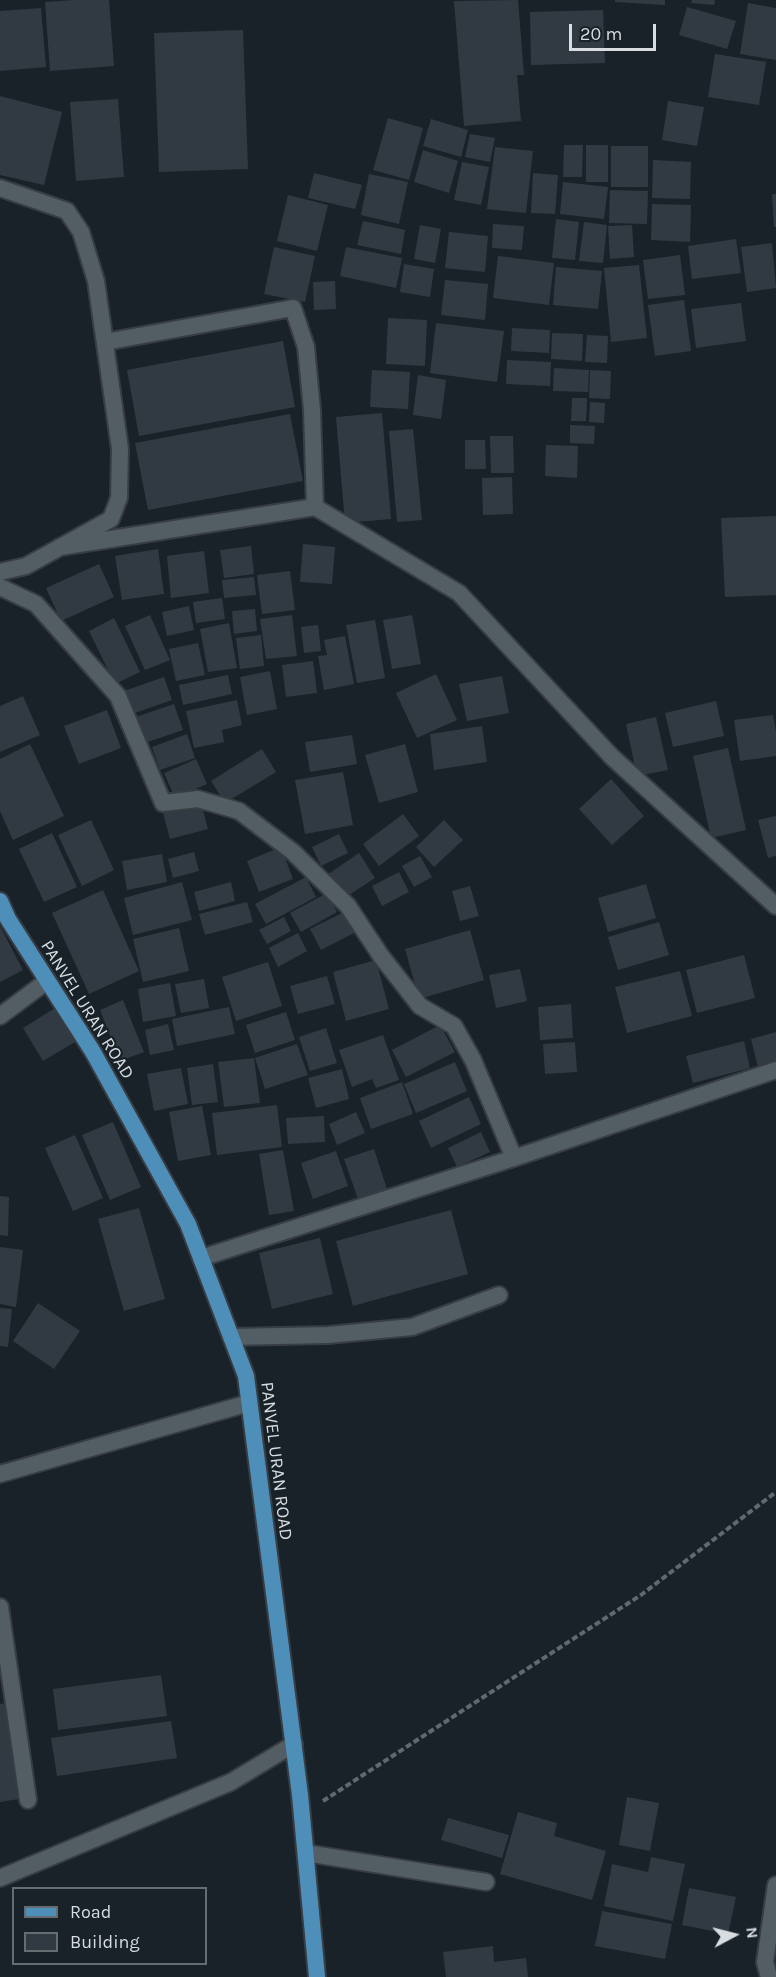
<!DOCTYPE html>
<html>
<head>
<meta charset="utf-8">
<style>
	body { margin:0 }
	#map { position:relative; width:776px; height:1977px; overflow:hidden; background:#192228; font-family:Karla,sans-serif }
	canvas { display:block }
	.legend { position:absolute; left:12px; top:1887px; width:195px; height:78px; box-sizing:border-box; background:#192228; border:2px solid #656d72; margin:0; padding:8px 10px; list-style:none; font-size:18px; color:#d7dde1 }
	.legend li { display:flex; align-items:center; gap:12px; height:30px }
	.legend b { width:30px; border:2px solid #656d72 }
	.north { position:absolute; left:704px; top:1905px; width:60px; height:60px; -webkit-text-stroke:4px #192228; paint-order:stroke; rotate:83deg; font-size:16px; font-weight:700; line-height:24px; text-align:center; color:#d7dde1 }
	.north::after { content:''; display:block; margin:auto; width:21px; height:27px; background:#d7dde1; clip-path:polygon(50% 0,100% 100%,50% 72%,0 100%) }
	.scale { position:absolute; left:569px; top:24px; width:87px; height:27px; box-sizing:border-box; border:3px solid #d7dde1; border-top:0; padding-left:8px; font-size:18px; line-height:21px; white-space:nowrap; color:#d7dde1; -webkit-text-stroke:4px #192228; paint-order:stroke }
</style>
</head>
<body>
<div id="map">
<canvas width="776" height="1977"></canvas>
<ul class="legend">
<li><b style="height:8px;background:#4e8fba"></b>Road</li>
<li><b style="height:16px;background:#313a42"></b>Building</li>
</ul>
<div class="north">N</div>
<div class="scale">20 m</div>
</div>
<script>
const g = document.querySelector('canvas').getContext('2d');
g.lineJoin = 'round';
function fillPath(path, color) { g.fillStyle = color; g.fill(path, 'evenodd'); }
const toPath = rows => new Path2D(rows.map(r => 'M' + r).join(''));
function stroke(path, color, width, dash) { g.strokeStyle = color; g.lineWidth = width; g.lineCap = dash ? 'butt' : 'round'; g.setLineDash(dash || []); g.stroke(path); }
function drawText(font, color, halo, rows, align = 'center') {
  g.font = font + ' Karla,sans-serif'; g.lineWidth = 4.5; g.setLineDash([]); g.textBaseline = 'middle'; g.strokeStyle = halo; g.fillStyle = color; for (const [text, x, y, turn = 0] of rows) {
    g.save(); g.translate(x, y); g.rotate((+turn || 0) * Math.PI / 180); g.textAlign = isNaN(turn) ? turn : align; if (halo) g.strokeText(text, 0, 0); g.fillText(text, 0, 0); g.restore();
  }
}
const building = toPath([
	[74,0,109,0,114,66,50,71,45,2],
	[518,0,524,75,517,75,521,121,464,126,454,1],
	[615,0,665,0,665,5,615,2],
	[692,0,715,0,714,5,691,3],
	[748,3,776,8,776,60,740,54],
	[687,7,736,21,727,49,679,35],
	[41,8,46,67,0,71,0,11],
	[603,10,605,63,531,65,530,12],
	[243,30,248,169,159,172,154,33],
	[715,54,766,62,759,105,708,97],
	[0,96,62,112,44,185,0,175],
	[118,99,124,177,76,181,70,102],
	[668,101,704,107,697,146,662,140],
	[388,118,423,128,409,180,373,170],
	[431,119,468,130,461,157,423,146],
	[470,134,495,138,490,162,465,157],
	[564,145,583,145,582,177,563,177],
	[586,145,608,145,608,182,586,182],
	[611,146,648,146,648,187,611,187],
	[495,147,533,151,526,213,487,209],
	[423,150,458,161,449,193,414,182],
	[653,160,691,162,690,199,652,198],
	[462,162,489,167,481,205,454,200],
	[314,173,362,185,355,209,308,198],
	[533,173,558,175,555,214,531,213],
	[369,174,408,182,399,224,361,215],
	[563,182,608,187,604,219,560,214],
	[610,190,648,191,647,224,609,223],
	[772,194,776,194,776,227,774,227],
	[288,195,328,205,317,251,277,241],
	[652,204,691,205,690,242,651,240],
	[556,219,579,222,575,260,552,258],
	[363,221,405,230,401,254,357,245],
	[584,222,607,225,603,263,579,261],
	[493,224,524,226,522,250,492,248],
	[420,225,441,229,435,263,414,259],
	[632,225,634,257,610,259,608,226],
	[449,232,488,236,485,272,445,268],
	[736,239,741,273,692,279,688,246],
	[772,243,776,288,747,292,741,247],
	[274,247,315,256,305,302,264,294],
	[346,247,402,258,396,288,340,276],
	[680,255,685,295,648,299,643,260],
	[498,256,554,263,549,305,493,298],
	[404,264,434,269,430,297,400,292],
	[639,265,647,338,611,342,604,268],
	[556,267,602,271,598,309,553,305],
	[445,280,488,284,485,320,441,315],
	[335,281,336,309,314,310,313,282],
	[684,300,691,351,655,356,648,305],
	[741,303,746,341,696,348,691,309],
	[388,318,427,320,425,366,386,364],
	[436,323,504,331,497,382,430,373],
	[512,328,550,330,549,353,511,351],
	[552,333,583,334,582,361,551,359],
	[587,335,608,336,607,363,585,362],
	[283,341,295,407,139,436,127,370],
	[507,360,551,362,550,386,506,384],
	[554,368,589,370,588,392,553,391],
	[372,370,410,372,408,409,370,407],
	[590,370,611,371,610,399,589,398],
	[418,375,446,380,441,419,413,415],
	[572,398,587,398,586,421,571,421],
	[590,402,605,403,604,423,589,422],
	[382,413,391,519,345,523,336,417],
	[290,414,303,481,148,510,135,443],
	[570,425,595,426,594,444,570,443],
	[413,429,422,520,397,522,389,431],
	[490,436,513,436,514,473,491,473],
	[465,440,485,440,486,469,465,469],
	[546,445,578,446,577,478,545,476],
	[512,477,513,514,483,515,482,478],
	[776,516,776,595,725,597,721,518],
	[303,544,335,547,332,584,300,582],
	[251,546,254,574,224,578,220,550],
	[158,549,164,594,122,600,115,556],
	[204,551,209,593,171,598,167,556],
	[99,564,114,597,61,621,46,588],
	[290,571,295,610,262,614,257,575],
	[254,577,256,595,224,598,222,580],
	[222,598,225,619,196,623,193,602],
	[189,606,194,630,167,636,162,612],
	[255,609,257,631,234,634,232,611],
	[150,615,170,660,145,670,125,626],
	[292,615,297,656,266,659,260,619],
	[412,615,421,664,392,669,383,620],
	[114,618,140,672,115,684,89,631],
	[375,620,385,678,357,683,346,625],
	[229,623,237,668,208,672,200,629],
	[318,625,321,651,304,653,301,627],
	[261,635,264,666,240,669,236,638],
	[345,636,354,684,324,690,318,656,327,655,324,640],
	[198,643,205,675,176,681,169,649],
	[313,661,317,693,286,697,282,665],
	[270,671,277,709,247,715,240,677],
	[436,674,457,720,417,738,396,693],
	[228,675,232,694,183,705,179,685],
	[502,676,509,713,467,721,459,684],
	[164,677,172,700,132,714,124,691],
	[23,696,40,735,0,752,0,706],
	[237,700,242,725,222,730,224,742,194,748,186,711],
	[716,701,724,736,673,747,665,713],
	[174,704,183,730,145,743,136,717],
	[107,710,121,748,79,764,64,726],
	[773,715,776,732,776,756,740,761,734,720],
	[656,717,668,770,637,776,626,724],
	[482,726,487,762,434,770,430,734],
	[187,734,195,758,160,770,152,747],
	[352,735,357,764,310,772,305,742],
	[30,744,64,816,13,840,0,811,0,759],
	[405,744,418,792,379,803,365,755],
	[728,748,746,830,711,838,693,756],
	[262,749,276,772,225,803,211,781],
	[196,759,207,784,175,798,164,773],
	[343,772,353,825,305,834,295,780],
	[611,779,644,816,612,845,579,809],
	[201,803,208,829,170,839,163,813],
	[403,814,419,836,379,866,363,844],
	[776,816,776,856,768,858,758,820],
	[91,820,114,870,82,886,58,835],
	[444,820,463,840,434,867,416,847],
	[52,833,77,887,44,902,19,849],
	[339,834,348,853,321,866,312,847],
	[281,847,293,879,259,892,247,861],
	[194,852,199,871,173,878,168,859],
	[359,853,375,878,343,899,327,875],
	[162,854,167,882,127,890,122,861],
	[420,856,432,877,414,887,402,866],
	[399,872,409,892,382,906,372,886],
	[306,877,316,897,266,924,255,904],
	[182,882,192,920,133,935,124,898],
	[231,882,235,901,199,911,194,892],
	[646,884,656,918,608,932,598,898],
	[470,886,479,916,460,921,452,891],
	[103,890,139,971,89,994,52,913],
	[327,893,337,912,301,932,290,913],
	[247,902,253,922,205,935,199,914],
	[346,911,356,932,321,950,310,929],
	[284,917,291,931,267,944,259,930],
	[659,922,669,955,618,970,608,937],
	[0,926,23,970,0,982],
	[179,928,189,971,143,982,133,939],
	[470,930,484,980,419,999,405,949],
	[298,933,307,951,278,967,269,948],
	[744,955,755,998,697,1013,686,970],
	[376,960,389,1009,346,1021,333,972],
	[268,962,282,1006,236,1021,222,977],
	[520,969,527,1001,496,1008,489,975],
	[680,971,692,1016,627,1033,615,987],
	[327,976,335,1004,298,1014,290,986],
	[204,979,209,1008,181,1013,175,984],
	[170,983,176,1016,143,1022,138,989],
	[123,1000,144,1052,120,1061,100,1010],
	[571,1004,573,1038,540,1040,538,1007],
	[229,1007,235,1034,177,1046,172,1019],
	[55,1008,75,1042,43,1061,23,1028],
	[286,1012,295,1040,255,1053,246,1025],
	[168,1024,174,1050,150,1055,145,1030],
	[440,1025,455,1052,406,1077,392,1050],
	[326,1028,337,1063,310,1071,299,1037],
	[776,1032,776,1063,758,1068,751,1039],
	[383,1035,399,1080,376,1088,372,1079,352,1087,339,1050],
	[744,1041,750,1068,693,1083,686,1056],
	[575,1042,577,1072,545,1074,543,1044],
	[297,1044,308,1075,265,1089,255,1058],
	[254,1058,260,1103,224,1107,218,1062],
	[455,1062,467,1091,416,1113,404,1084],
	[213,1064,218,1102,192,1105,187,1068],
	[181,1068,188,1104,154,1111,147,1074],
	[342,1069,349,1099,316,1108,308,1078],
	[402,1082,413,1114,371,1129,360,1098],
	[469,1097,481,1124,431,1148,419,1121],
	[277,1105,282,1147,217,1155,212,1113],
	[202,1106,211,1155,178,1161,169,1112],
	[356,1112,365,1133,337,1145,329,1124],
	[324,1116,325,1142,288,1144,286,1118],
	[113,1122,141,1187,110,1200,82,1135],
	[481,1132,490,1152,457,1167,448,1148],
	[75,1135,103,1198,73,1211,45,1148],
	[374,1149,387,1189,358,1199,344,1159],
	[283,1150,294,1211,269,1215,259,1154],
	[336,1151,348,1186,313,1199,301,1163],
	[0,1196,9,1197,8,1236,0,1235],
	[139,1208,165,1299,124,1311,98,1219],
	[451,1210,468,1274,353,1306,336,1241],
	[320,1238,333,1294,272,1309,259,1253],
	[0,1247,23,1250,16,1307,0,1304],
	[38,1303,80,1331,54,1369,13,1341],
	[0,1308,12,1309,8,1347,0,1346],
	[161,1675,167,1716,58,1730,53,1689],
	[5,1703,19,1799,0,1802,0,1704],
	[171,1721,177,1758,57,1776,51,1738],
	[627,1797,659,1803,650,1851,619,1845],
	[518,1812,557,1823,554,1836,606,1851,592,1900,500,1874],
	[448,1818,509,1835,502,1858,441,1840],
	[651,1857,685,1864,673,1921,604,1906,612,1864,648,1872],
	[689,1888,736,1897,728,1934,682,1925],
	[602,1911,672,1924,665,1959,595,1946],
	[493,1946,494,1962,526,1958,528,1977,446,1977,443,1952]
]);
const path = toPath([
	[323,1801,641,1595,776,1492]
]);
const minor = toPath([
	[0,188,67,211,81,232,96,281,120,449,119,498,111,519,26,566,0,572],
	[315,507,459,593,612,757,776,906],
	[60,547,315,507,312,410,306,347,293,308,105,342],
	[0,587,36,604,118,696,163,803,198,799,239,811,293,852,348,906,381,956,420,1006,454,1026,473,1060,514,1158],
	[0,1016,47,981],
	[201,1258,514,1158,776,1070],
	[231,1337,328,1335,412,1327,499,1295],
	[0,1474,249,1403],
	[0,1607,28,1800],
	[306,1853,486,1882],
	[0,1878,231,1782,294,1744],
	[769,1977,765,1962,776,1885]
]);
const primary = toPath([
	[0,901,8,919,93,1052,188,1224,246,1376,300,1795,317,1977]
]);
const streetNames = [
	["PANVEL URAN ROAD",87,1010,58],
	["PANVEL URAN ROAD",276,1461,83]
];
fillPath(building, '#313a42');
stroke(minor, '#373d43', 20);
stroke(primary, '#373d43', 20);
stroke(path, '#61696e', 4, [6, 3]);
stroke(minor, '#525d64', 16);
stroke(primary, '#4e8fba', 16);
drawText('18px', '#d7dde1', '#192228', streetNames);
</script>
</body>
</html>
